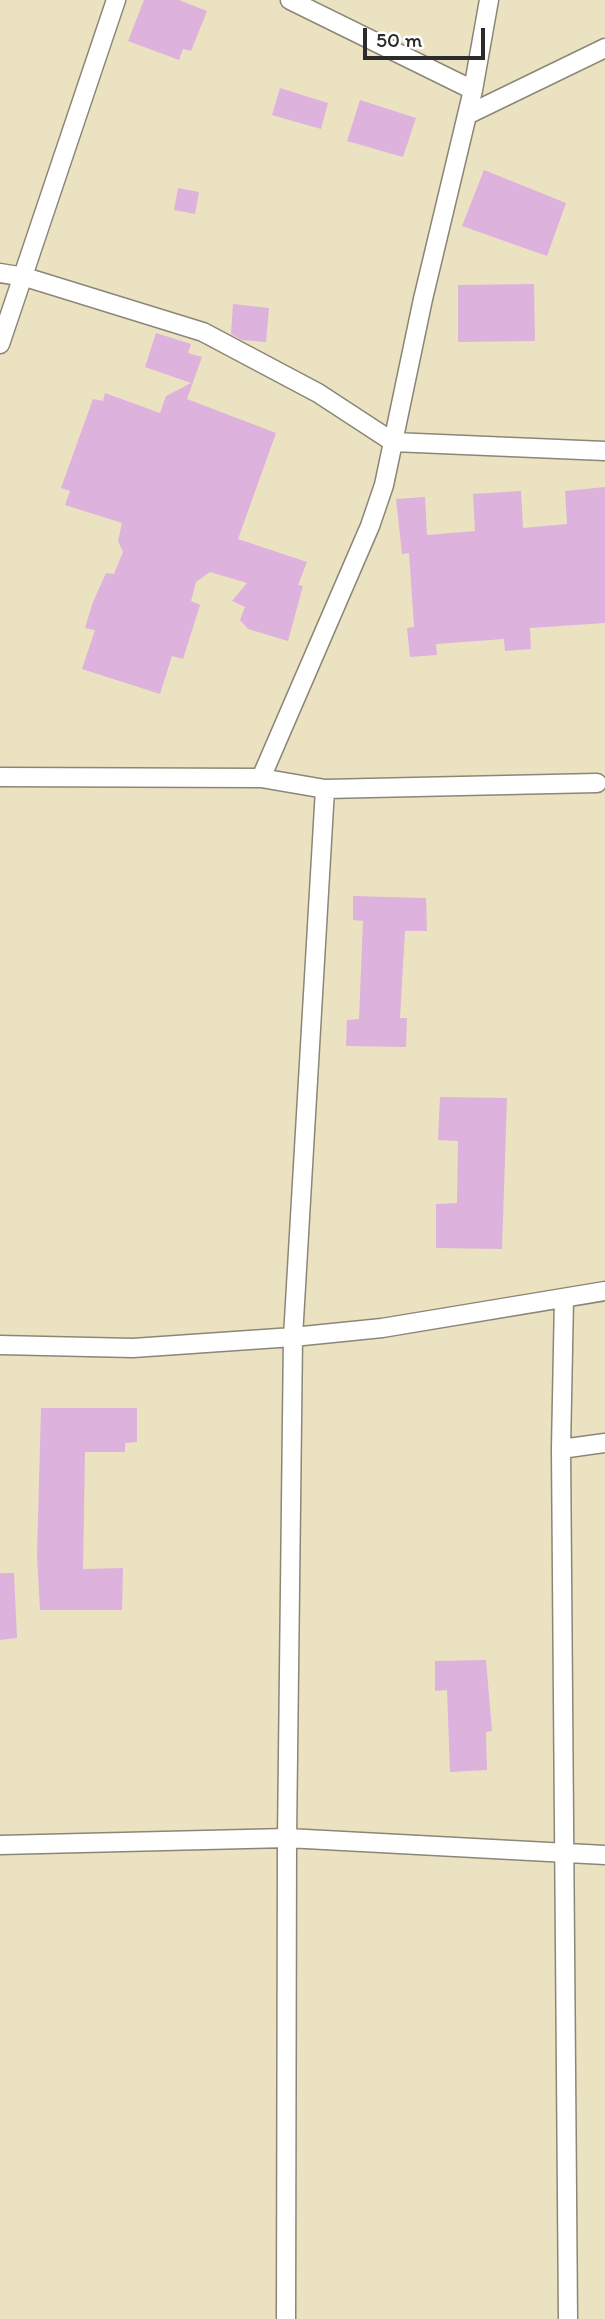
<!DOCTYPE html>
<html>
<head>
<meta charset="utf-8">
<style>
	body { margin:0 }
	#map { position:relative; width:605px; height:2319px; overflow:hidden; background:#ebe2c2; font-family:Itim,sans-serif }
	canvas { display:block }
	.scale { position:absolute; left:363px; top:28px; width:122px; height:32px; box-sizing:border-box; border:4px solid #2b2b2b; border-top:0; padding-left:9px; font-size:21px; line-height:24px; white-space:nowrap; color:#2b2b2b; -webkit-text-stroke:5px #fff; paint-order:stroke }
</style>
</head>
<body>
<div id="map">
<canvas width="605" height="2319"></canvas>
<div class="scale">50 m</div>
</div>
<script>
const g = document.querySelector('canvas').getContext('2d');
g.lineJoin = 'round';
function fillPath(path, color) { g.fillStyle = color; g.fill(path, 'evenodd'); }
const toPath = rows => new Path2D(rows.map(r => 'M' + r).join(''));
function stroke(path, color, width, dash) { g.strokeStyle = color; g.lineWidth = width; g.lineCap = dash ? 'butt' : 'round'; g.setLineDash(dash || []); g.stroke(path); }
const building = toPath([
	[144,0,179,0,207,11,191,51,183,49,179,60,128,41],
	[280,88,328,103,321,129,272,115],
	[360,100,416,118,403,157,347,141],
	[484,170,566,203,547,256,462,226],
	[178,188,199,192,195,214,174,210],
	[534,284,535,341,458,342,458,285],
	[233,304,269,308,266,342,242,340,231,334],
	[156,333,191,344,188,353,202,357,187,399,276,433,238,539,307,562,298,585,303,586,288,641,248,629,240,620,245,607,232,601,247,583,210,572,196,582,191,601,200,605,183,659,172,656,160,694,82,669,95,630,85,628,93,602,106,573,114,574,123,552,118,541,122,523,65,505,70,491,61,488,93,399,103,401,105,393,160,413,166,396,191,383,145,367],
	[605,487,605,623,530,628,531,649,505,651,504,639,436,644,437,655,410,657,407,628,414,627,409,553,402,554,396,499,425,497,427,535,475,531,473,494,521,491,523,528,567,524,565,491],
	[353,896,426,898,427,931,405,931,400,1018,407,1018,406,1047,346,1046,347,1020,359,1019,363,921,353,920],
	[440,1097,507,1098,502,1249,436,1248,436,1204,457,1203,458,1141,438,1140],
	[41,1408,137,1408,137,1442,125,1443,125,1452,85,1452,83,1569,123,1568,122,1610,40,1610,37,1556],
	[0,1573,14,1573,17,1638,0,1640],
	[486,1660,492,1731,486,1732,487,1770,450,1772,447,1690,435,1691,435,1661]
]);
const minor = toPath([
	[290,0,473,90],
	[467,115,605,48],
	[0,273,25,277,203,332,318,393,393,442,605,451],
	[0,344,116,0],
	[0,777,261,778,325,789,597,783],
	[261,778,370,526,384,485,423,299,473,90,489,0],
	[564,1298,561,1449,568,2319],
	[0,1345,133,1348,293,1337,382,1328,605,1291],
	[561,1449,605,1443],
	[0,1845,287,1838,605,1855],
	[286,2319,287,1838,293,1337,325,789]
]);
fillPath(building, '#ddb2dc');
stroke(minor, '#8b8676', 21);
stroke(minor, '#fff', 18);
</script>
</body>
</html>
